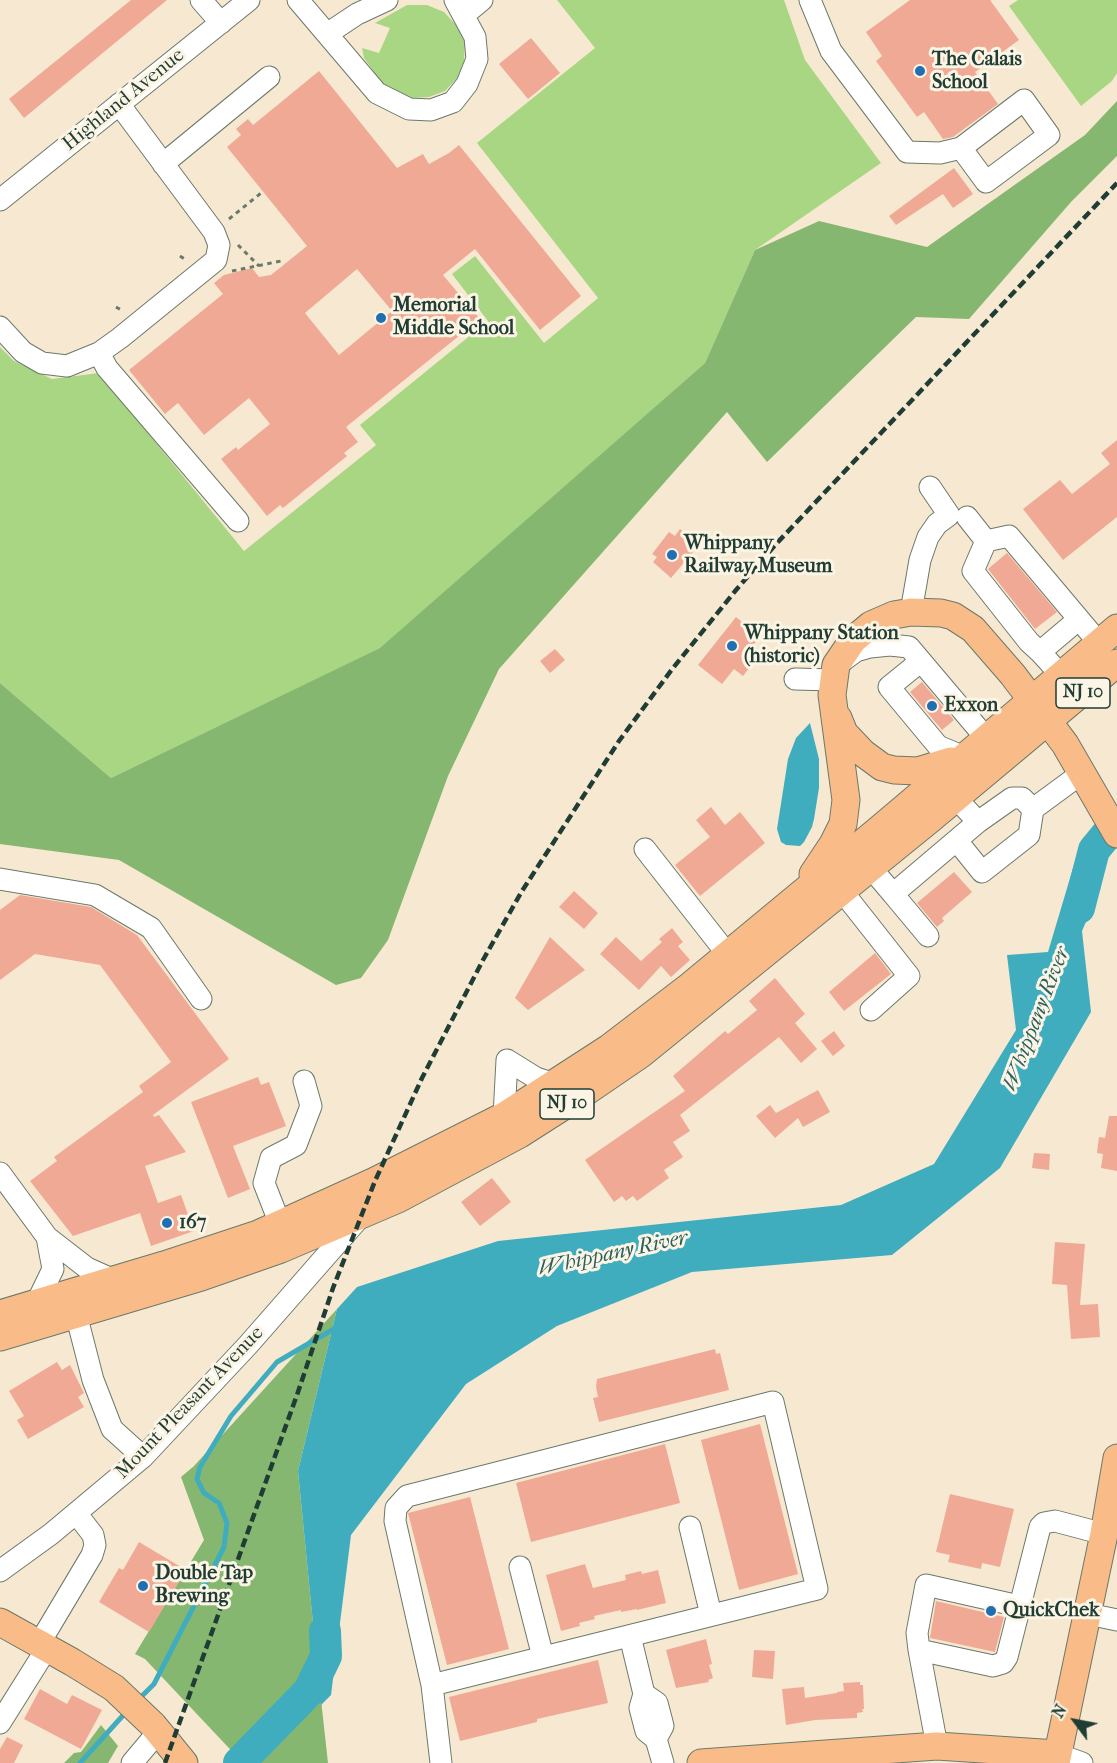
<!DOCTYPE html>
<html>
<head>
<meta charset="utf-8">
<style>
	body { margin:0 }
	#map { position:relative; width:1117px; height:1763px; overflow:hidden; background:#f7e9d1; font-family:"IM FELL French Canon",serif }
	canvas { display:block }
	.north { position:absolute; left:1045px; top:1691px; width:60px; height:60px; -webkit-text-stroke:4px #fcf5e5; paint-order:stroke; rotate:302deg; font-size:16px; font-weight:700; line-height:24px; text-align:center; color:#1f3d34 }
	.north::after { content:''; display:block; margin:auto; width:21px; height:27px; background:#1f3d34; clip-path:polygon(50% 0,100% 100%,50% 72%,0 100%) }
</style>
</head>
<body>
<div id="map">
<canvas width="1117" height="1763"></canvas>
<div class="north">N</div>
</div>
<script>
const g = document.querySelector('canvas').getContext('2d');
g.lineJoin = 'round';
function fillPath(path, color) { g.fillStyle = color; g.fill(path, 'evenodd'); }
const toPath = rows => new Path2D(rows.map(r => 'M' + r).join(''));
function stroke(path, color, width, dash) { g.strokeStyle = color; g.lineWidth = width; g.lineCap = dash ? 'butt' : 'round'; g.setLineDash(dash || []); g.stroke(path); }
function drawText(font, color, halo, rows, align = 'center') {
  g.font = font + ' "IM FELL French Canon",serif'; g.lineWidth = 6; g.setLineDash([]); g.textBaseline = 'middle'; g.strokeStyle = halo; g.fillStyle = color; for (const [text, x, y, turn = 0] of rows) {
    g.save(); g.translate(x, y); g.rotate((+turn || 0) * Math.PI / 180); g.textAlign = isNaN(turn) ? turn : align; if (halo) g.strokeText(text, 0, 0); g.fillText(text, 0, 0); g.restore();
  }
}
const green = toPath([
	[557,0,784,0,805,60,881,163,755,250,705,363,381,648,111,778,0,683,0,347,14,361,52,379,99,373,244,551,376,445,360,425,488,321,452,274,475,256,544,343,598,298,477,143,595,48],
	[1018,0,1117,0,1117,73,1112,81,1081,106,1009,6],
	[407,5,427,5,444,12,457,26,465,43,464,61,458,77,445,91,429,97,410,98,383,85,364,58,362,48,379,53,390,28,375,23]
]);
const forest = toPath([
	[1117,101,1117,156,1071,202,969,319,916,317,767,462,727,412,499,669,448,776,388,940,361,978,336,985,119,860,0,844,0,683,111,778,380,648,705,363,755,250,819,221,927,247,1085,135],
	[337,1309,298,1471,316,1654,328,1763,243,1763,145,1659,135,1654,204,1540,181,1477,194,1466],
	[101,1725,118,1746,108,1763,64,1763,74,1753,81,1752]
]);
const water = toPath([
	[810,723,819,759,819,788,814,819,812,827,804,842,800,846,786,845,781,842,777,829,788,759,796,738],
	[1079,848,1101,887,1082,931,1091,1012,1000,1168,892,1255,692,1272,557,1326,466,1384,351,1535,331,1695,321,1705,298,1471,337,1309,357,1287,498,1241,841,1205,934,1164,1016,1030,1007,955,1048,952]
]);
const stream = toPath([
	[138,1700,154,1684,224,1547,227,1523,219,1503,204,1493,197,1479,200,1467,231,1416,277,1362,337,1327],
	[80,1763,127,1711]
]);
const river = toPath([
	[1079,908,1094,850,1117,822],
	[239,1763,309,1691,326,1656,325,1631]
]);
const building = toPath([
	[131,0,167,0,24,118,9,99],
	[910,0,990,0,1019,40,975,72,998,104,953,137,943,139,924,112,917,117,876,61,882,56,866,32],
	[531,38,560,73,528,99,499,64],
	[319,71,397,168,423,154,429,164,449,153,459,145,581,296,540,330,475,249,443,275,480,319,346,427,358,442,344,453,347,456,283,508,280,505,267,516,221,459,236,447,238,450,270,424,249,398,204,435,178,403,165,414,129,370,223,294,214,283,224,275,252,268,259,277,271,275,307,246,227,147,241,135,236,129,248,119,253,125],
	[357,269,392,311,339,355,305,313],
	[954,168,973,194,953,208,943,194,896,225,889,216],
	[1117,440,1117,517,1063,560,1023,509,1060,480,1072,494,1110,464,1101,453],
	[680,529,699,545,671,578,653,562,657,557,652,554,669,532,675,536],
	[1007,553,1057,612,1035,629,988,569],
	[736,617,760,637,744,656,753,663,743,676,734,669,722,684,698,665],
	[555,649,565,660,550,673,540,661],
	[922,682,954,720,942,730,910,692],
	[711,807,725,825,740,812,765,843,700,896,675,865,710,837,696,820],
	[954,872,972,892,942,918,944,921,937,927,917,903],
	[574,891,598,913,584,929,559,907],
	[20,895,91,907,137,935,229,1059,153,1115,154,1117,159,1115,186,1152,145,1166,158,1203,181,1195,194,1231,151,1246,140,1213,73,1236,30,1181,57,1161,54,1157,143,1092,139,1086,171,1062,100,965,35,954,0,980,0,910],
	[672,928,683,942,678,946,690,960,671,977,661,966,639,990,600,954,616,937,641,961,662,942,659,939],
	[550,937,585,970,528,1010,515,998],
	[875,953,891,974,844,1011,829,992],
	[775,978,805,1014,795,1023,817,1049,801,1063,779,1037,680,1115,690,1131,673,1142,683,1157,664,1170,669,1178,637,1201,633,1196,626,1201,622,1196,614,1202,585,1160,685,1091,673,1076,725,1031,728,1034,757,1010,749,1001],
	[834,1031,845,1046,833,1056,821,1041],
	[258,1077,261,1085,269,1082,286,1126,233,1146,250,1189,228,1198,191,1102],
	[818,1090,830,1112,803,1127,798,1118,775,1138,756,1116,770,1105,776,1113],
	[1109,1116,1117,1116,1117,1171,1101,1168,1103,1154,1097,1153,1099,1137,1105,1138],
	[1034,1153,1050,1154,1049,1170,1032,1168],
	[492,1178,511,1202,480,1226,461,1202],
	[1055,1242,1085,1244,1080,1305,1098,1304,1100,1337,1071,1339,1067,1285,1052,1284],
	[715,1349,716,1354,720,1353,729,1390,599,1422,593,1398,598,1397,596,1387,597,1379],
	[57,1362,62,1370,70,1365,84,1393,78,1397,84,1407,28,1439,17,1420,24,1416,9,1391],
	[760,1424,798,1574,739,1590,701,1440],
	[665,1444,680,1503,531,1542,516,1483],
	[950,1494,1014,1509,1000,1567,982,1563,981,1569,948,1562,950,1555,936,1552],
	[470,1497,509,1649,447,1665,408,1513],
	[139,1542,186,1570,149,1632,99,1602,119,1568,123,1570],
	[585,1564,593,1588,626,1580,625,1575,641,1571,642,1574,658,1570,666,1603,637,1610,637,1609,621,1612,621,1610,594,1616,595,1619,579,1623,580,1626,561,1631,546,1575],
	[936,1601,1004,1617,995,1652,930,1638],
	[706,1639,712,1664,709,1665,713,1678,708,1680,709,1682,676,1688,666,1650],
	[754,1650,775,1651,773,1679,752,1677],
	[598,1660,608,1703,537,1719,537,1722,460,1741,449,1697],
	[860,1682,860,1685,863,1685,864,1709,862,1709,863,1712,857,1713,857,1718,815,1720,786,1725,782,1689,804,1687,805,1698,837,1693,837,1692,844,1691,843,1683],
	[40,1689,67,1704,72,1695,102,1710,81,1749,24,1719],
	[7,1737,23,1745,14,1763,0,1763,0,1749]
]);
const path = toPath([
	[229,219,261,193],
	[238,245,259,266],
	[180,256,186,260],
	[232,271,281,261],
	[116,307,123,311]
]);
const minor = toPath([
	[201,0,221,23],
	[298,0,377,93,409,109,431,110,453,102,467,84,477,59,475,37,455,0],
	[810,0,831,51,907,152,940,153,961,148,1024,100,1049,135,986,182,961,148],
	[464,15,482,0],
	[327,34,357,14,387,0],
	[163,164,269,77],
	[0,200,249,0],
	[0,327,23,352,42,363,67,366,99,353,120,338,216,260,219,245,214,232,119,104],
	[99,353,107,368,238,521],
	[967,517,986,541,1009,536,1099,643],
	[986,541,973,571,1029,642,1040,652,1061,675],
	[911,612,920,560,928,537,937,524,949,515,930,487],
	[1040,652,1079,619],
	[921,661,889,687,938,746,964,757],
	[841,662,856,651,870,647,890,645,909,647,986,738],
	[795,679,833,680],
	[978,822,1012,798,1022,798,1033,809],
	[957,841,982,872,1029,835,1033,809,1082,773],
	[645,849,728,955],
	[871,868,893,894,978,822,956,798],
	[0,879,95,895,151,928,201,999],
	[842,891,909,976,871,1010],
	[893,894,928,936],
	[507,1060,536,1078,554,1084],
	[504,1116,507,1060],
	[0,1173,47,1237],
	[280,1224,264,1183,271,1158,296,1145,311,1106,304,1081],
	[37,1302,53,1269,47,1237,87,1268,114,1280],
	[76,1314,93,1380,112,1429,143,1457],
	[690,1527,711,1615],
	[520,1567,543,1657],
	[0,1571,51,1534,143,1457,248,1345,361,1216],
	[1088,1614,1117,1620],
	[630,1636,644,1694,640,1708,646,1731,656,1739,663,1763],
	[39,1644,92,1555,95,1545,93,1535,76,1513],
	[919,1650,917,1633,926,1585,1019,1606],
	[432,1685,817,1589,773,1402,407,1496,396,1508,395,1521,432,1685,441,1763],
	[644,1694,657,1703,663,1726,656,1739],
	[0,1723,47,1648],
	[937,1746,919,1650,993,1666,1003,1663,1007,1657,1040,1527,1044,1523,1055,1521,1104,1534],
	[1057,1754,1082,1763],
	[132,1763,158,1732]
]);
const major = toPath([
	[838,718,844,733,863,753,882,767,894,770,918,771,951,761],
	[813,874,833,844,843,824,846,800,832,695,836,665,853,640,871,625,894,615,911,612,941,613,953,616,973,629,1013,675,1065,744,1117,834],
	[0,1314,164,1265,258,1234,375,1181,504,1116,609,1048,690,986,876,832,1117,628],
	[0,1337,201,1277,281,1249,398,1199,520,1134,581,1095,641,1054,928,821,1117,663],
	[0,1622,72,1662,114,1688,153,1725,184,1763],
	[701,1763,937,1746,1057,1754],
	[1056,1763,1104,1534,1117,1458]
]);
const rail = toPath([
	[165,1763,298,1392,333,1288,375,1181,422,1078,483,960,522,891,619,741,673,668,736,590,777,543,1117,183]
]);
const markers = [
	[920,71,6,"#1f6fb2"],
	[381,318,6,"#1f6fb2"],
	[672,555,6,"#1f6fb2"],
	[732,646,6,"#1f6fb2"],
	[932,706,6,"#1f6fb2"],
	[167,1223,6,"#1f6fb2"],
	[143,1586,6,"#1f6fb2"],
	[991,1611,6,"#1f6fb2"]
];
const shields = [
	[1083,693,54],
	[567,1104,54]
];
const shieldNames = [
	["NJ 10",1083,693],
	["NJ 10",567,1104]
];
const poiNames = [
	["The Calais",932,60],
	["School",932,83],
	["Memorial",393,306],
	["Middle School",393,329],
	["Whippany",684,544],
	["Railway Museum",684,567],
	["Whippany Station",744,634],
	["(historic)",744,657],
	["Exxon",944,706],
	["167",179,1223],
	["Double Tap",155,1574],
	["Brewing",155,1597],
	["QuickChek",1003,1611]
];
const streetNames = [
	["Highland Avenue",124,100,-39],
	["Mount Pleasant Avenue",190,1403,-46]
];
const waterNames = [
	["Whippany River",1037,1019,-69],
	["Whippany River",613,1254,-12]
];
fillPath(green, '#a8d683');
fillPath(forest, '#86b771');
fillPath(water, '#40adbf');
stroke(stream, '#40adbf', 5);
stroke(river, '#40adbf', 32);
fillPath(building, '#f0a994');
stroke(minor, '#6b796b', 23);
stroke(major, '#6b796b', 29);
stroke(path, '#6b796b', 3, [4.5, 4.5]);
stroke(minor, '#fff', 21);
stroke(major, '#f9bc89', 27);
stroke(rail, '#1f3d34', 4.5, [9, 4.5]);
for (const [x, y, r, color] of markers) { const dot = new Path2D(); dot.arc(x, y, r, 0, 2 * Math.PI); g.fillStyle = color; g.fill(dot); stroke(dot, '#fcf5e5', 2); }
for (const [x, y, w] of shields) { const box = new Path2D(); box.roundRect(x - w / 2, y - 15, w, 30, 4.5); g.fillStyle = '#fcf5e5'; g.fill(box); stroke(box, '#1f3d34', 1.5); }
drawText('bold 18px', '#1f3d34', null, shieldNames);
drawText('bold 20px', '#1f3d34', '#fcf5e5', poiNames, 'left');
drawText('20px', '#1f3d34', '#fcf5e5', streetNames);
drawText('italic 21px', '#295f5e', '#fcf5e5', waterNames);
</script>
</body>
</html>
